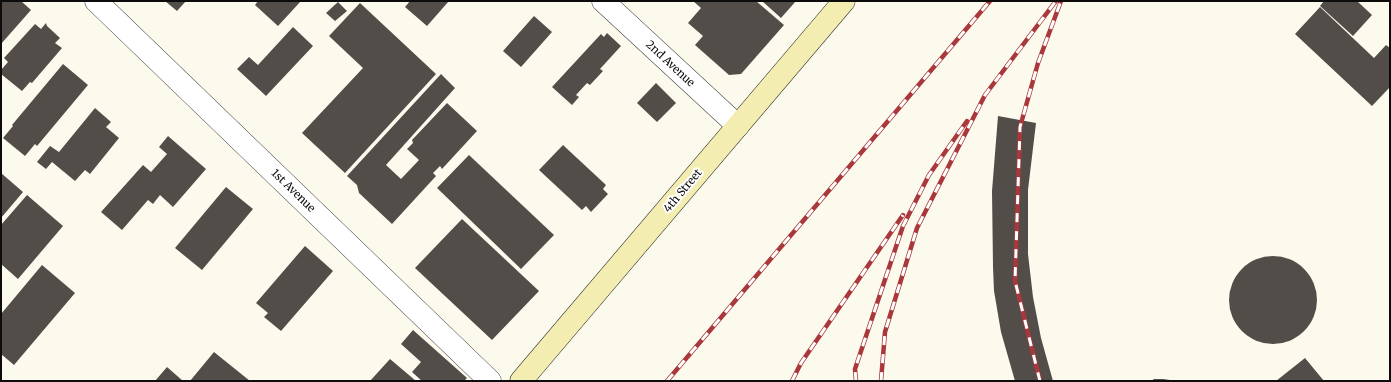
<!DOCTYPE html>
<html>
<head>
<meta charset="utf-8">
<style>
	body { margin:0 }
	#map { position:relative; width:1391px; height:382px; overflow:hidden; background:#fcfaed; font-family:Merriweather,serif }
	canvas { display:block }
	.frame { position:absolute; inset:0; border:2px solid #0c0c0c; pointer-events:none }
</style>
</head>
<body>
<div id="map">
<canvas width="1391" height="382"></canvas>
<div class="frame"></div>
</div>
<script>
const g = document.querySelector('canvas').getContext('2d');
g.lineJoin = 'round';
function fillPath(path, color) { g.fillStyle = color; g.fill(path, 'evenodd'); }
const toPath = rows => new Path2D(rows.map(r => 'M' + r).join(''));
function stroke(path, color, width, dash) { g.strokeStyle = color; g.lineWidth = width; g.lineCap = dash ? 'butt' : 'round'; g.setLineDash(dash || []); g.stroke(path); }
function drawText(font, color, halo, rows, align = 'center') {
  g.font = font + ' Merriweather,serif'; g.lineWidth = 4; g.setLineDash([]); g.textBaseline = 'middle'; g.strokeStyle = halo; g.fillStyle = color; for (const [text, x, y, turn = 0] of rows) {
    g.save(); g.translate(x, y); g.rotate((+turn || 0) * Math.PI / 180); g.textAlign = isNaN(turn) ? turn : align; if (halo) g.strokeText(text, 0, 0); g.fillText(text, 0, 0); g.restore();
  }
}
const building = toPath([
	[1,1,21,1,31,10,1,44],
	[165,1,186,1,177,11],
	[258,1,301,1,278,26,255,5],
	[410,1,449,1,427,26,405,7],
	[693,1,756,1,784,25,741,74,729,75,695,45,703,36,688,23,701,8],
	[762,1,796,1,781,18],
	[1324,1,1357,1,1372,15,1353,36,1320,6],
	[338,2,347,11,335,21,326,13],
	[360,3,436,74,345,173,302,133,363,68,329,36],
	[1320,7,1374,58,1386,45,1390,48,1390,87,1372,106,1295,34],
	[534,16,552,32,521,67,503,51],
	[46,23,47,26,60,38,55,43,62,48,32,83,30,82,22,91,1,74,1,70,8,62,4,58,35,24,41,29],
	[293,27,313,46,266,96,237,69,249,57,258,65],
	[607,33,621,46,600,69,603,71,590,85,587,83,576,95,579,97,572,105,552,87,601,34,604,37],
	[63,64,88,85,37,146,35,144,25,156,3,138,13,126,12,125],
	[441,74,455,88,386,165,401,179,419,160,407,149,413,143,412,140,447,103,477,131,442,169,440,166,433,173,436,176,392,224,359,193,357,185,347,176],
	[656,83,676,103,657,122,637,103],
	[95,108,111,122,106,127,119,138,90,174,85,170,75,181,52,162,46,169,37,162,50,146,59,152],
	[998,116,1036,123,1028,190,1028,254,1033,297,1041,338,1053,381,1015,381,1001,332,994,291,993,267,992,191],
	[168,136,206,169,173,207,160,195,153,204,148,200,122,230,101,212,143,165,151,172,167,154,159,147],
	[563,145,606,185,603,189,608,194,591,212,586,206,582,210,539,170],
	[469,155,554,235,521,269,437,188],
	[1,173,23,192,1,218],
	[226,187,253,209,202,270,175,248],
	[27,195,63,226,18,279,1,264,1,225],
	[462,219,539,291,492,340,415,268],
	[305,246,333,271,281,331,264,317,268,313,256,303],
	'1229 300a44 44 0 1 1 88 0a44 44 0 1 1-88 0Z',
	[42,265,75,293,14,365,1,354,1,314],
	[413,330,467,378,464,381,422,381,412,372,421,362,401,344],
	[214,352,250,381,190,381],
	[1305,358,1324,381,1276,381],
	[390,359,416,381,370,381],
	[167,367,183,381,155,381],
	[1154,379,1163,379,1170,380,1151,381]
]);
const street = toPath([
	[96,1,490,381],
	[603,1,738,126]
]);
const secondary = toPath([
	[521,381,844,1]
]);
const rail = toPath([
	[667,381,990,1],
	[792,381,801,363,903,215],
	[856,381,855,369,903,226,929,175,967,121],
	[881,381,885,332,917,228,985,95,1056,1],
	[1040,381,1015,281,1020,127,1038,63,1061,1]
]);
const streetNames = [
	["2nd Avenue",670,64,43],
	["1st Avenue",293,191,44],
	["4th Street",683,191,-50]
];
fillPath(building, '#534d4a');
stroke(street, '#3f3f3f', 23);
stroke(secondary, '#2e2e2e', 23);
stroke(street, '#fff', 22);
stroke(secondary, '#f4edb1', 22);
stroke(rail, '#a9373b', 4.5);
stroke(rail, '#fff', 3, [9]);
drawText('11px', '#0c0c0c', '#fff', streetNames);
</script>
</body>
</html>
